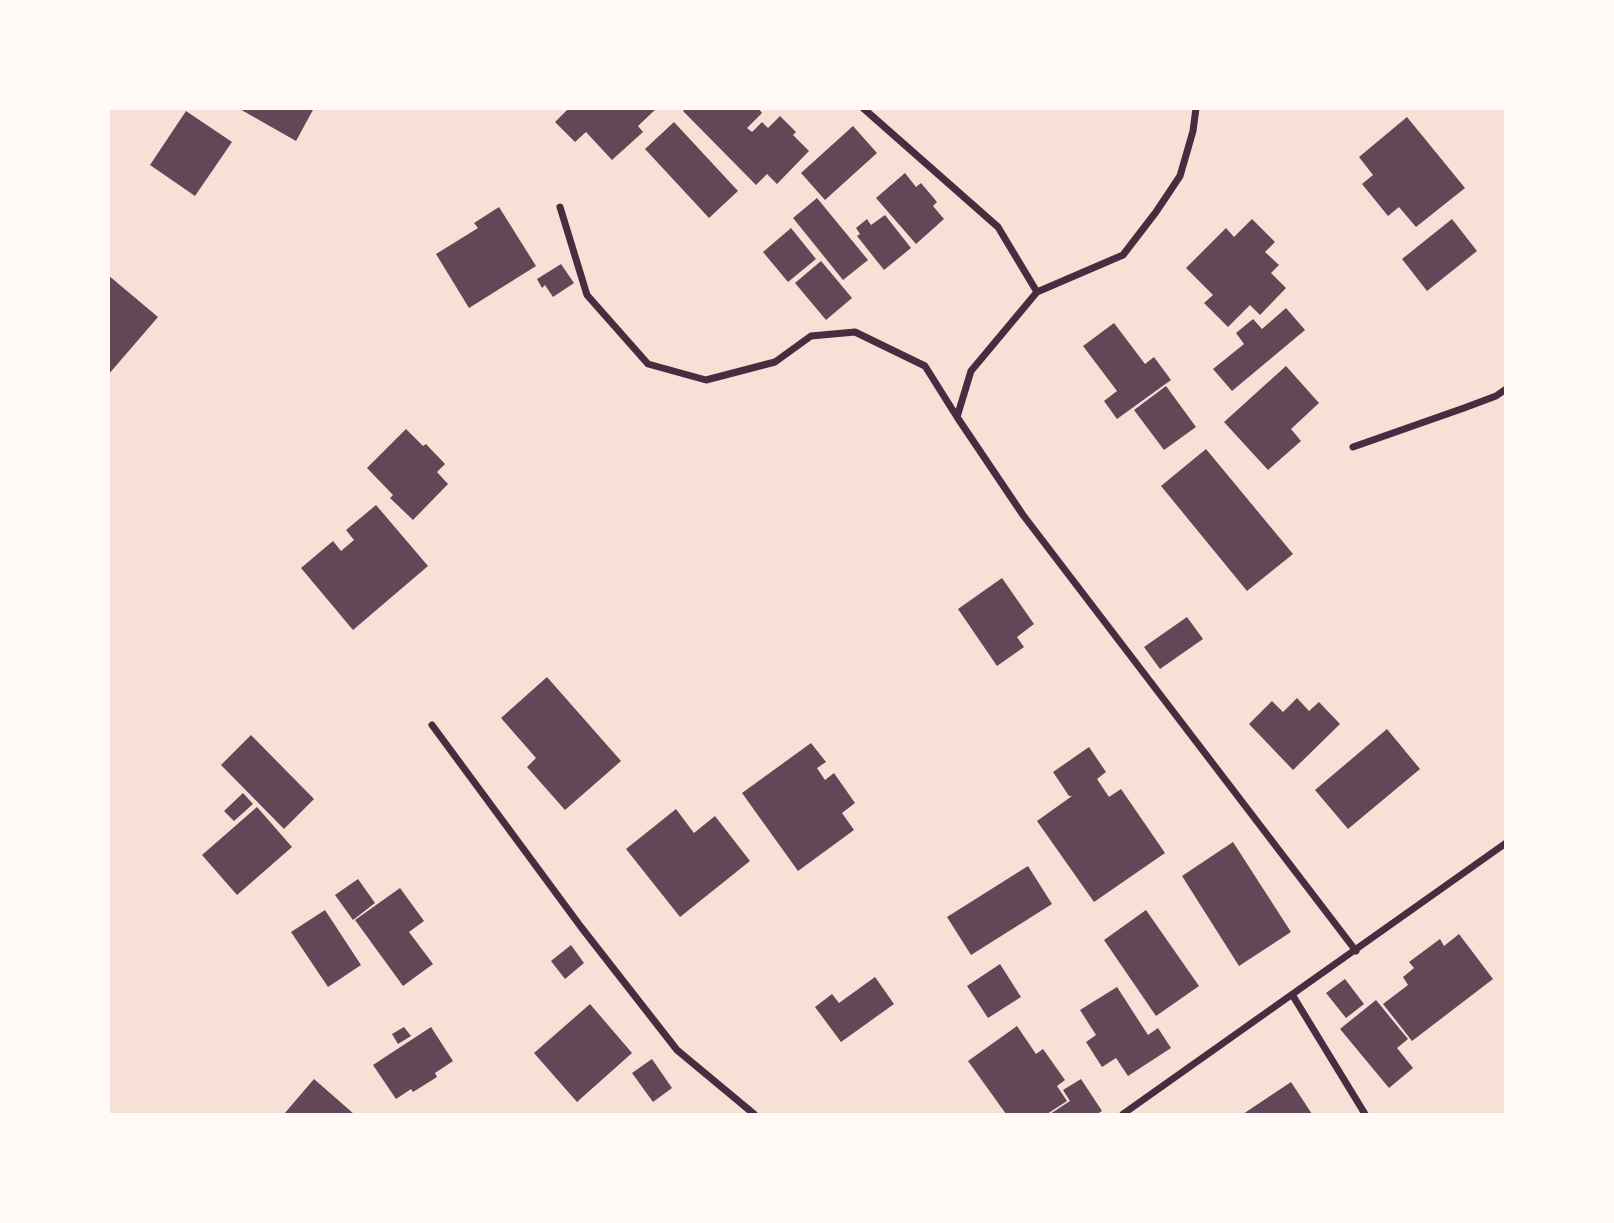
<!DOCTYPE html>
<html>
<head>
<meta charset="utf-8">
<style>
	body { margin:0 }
	#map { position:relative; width:1614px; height:1223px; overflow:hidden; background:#f7e1d7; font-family:"Titillium Web",sans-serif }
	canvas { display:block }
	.frame { position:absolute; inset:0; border:110px solid #fffaf5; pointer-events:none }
</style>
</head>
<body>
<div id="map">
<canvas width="1614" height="1223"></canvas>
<div class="frame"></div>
</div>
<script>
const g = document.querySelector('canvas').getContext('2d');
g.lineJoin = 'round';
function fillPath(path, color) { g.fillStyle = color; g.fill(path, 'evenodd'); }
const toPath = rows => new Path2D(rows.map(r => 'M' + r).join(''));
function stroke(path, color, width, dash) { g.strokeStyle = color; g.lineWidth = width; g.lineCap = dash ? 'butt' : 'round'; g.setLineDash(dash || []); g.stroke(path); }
const building = toPath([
	[238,108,314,108,296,141],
	[569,108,657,108,638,126,643,132,612,160,586,132,575,142,555,122],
	[686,108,758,108,762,113,747,128,752,132,762,122,768,128,780,116,796,132,793,135,809,151,777,184,767,174,756,185,683,111],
	[186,111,232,142,195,196,150,165],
	[1407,117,1465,188,1416,227,1399,207,1388,216,1362,184,1373,175,1359,157],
	[674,122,738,191,709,218,645,149],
	[853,126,877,153,825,200,801,173],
	[905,173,916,187,921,183,937,202,933,206,944,219,916,244,876,198],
	[817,198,868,260,843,280,793,218],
	[499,207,536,266,469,308,436,254,478,228,474,223],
	[885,215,911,248,884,270,857,236,860,234,856,228,867,219,871,225],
	[1252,219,1275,242,1265,252,1279,265,1271,273,1286,288,1260,315,1250,305,1228,327,1204,303,1213,295,1186,268,1226,228,1234,237],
	[1452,219,1477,251,1427,291,1402,259],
	[791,228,816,259,788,282,763,252],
	[821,261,852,298,826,320,795,283],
	[561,264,574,283,553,297,545,285,542,288,537,279],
	[108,275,158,317,108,375],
	[1286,308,1305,330,1232,391,1213,369,1244,344,1236,333,1253,319,1262,329],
	[1114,323,1145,364,1154,357,1171,380,1117,419,1104,401,1117,391,1083,346],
	[1286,366,1319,403,1291,429,1301,441,1268,470,1224,422],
	[1166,386,1196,427,1164,450,1134,410],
	[406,429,423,446,426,444,445,464,437,472,448,484,413,520,390,498,393,495,367,468],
	[1206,449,1293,554,1247,591,1161,486],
	[376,505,428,566,353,630,301,568,333,541,341,551,354,540,346,530],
	[1002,578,1034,624,1017,637,1024,647,997,666,958,609],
	[1187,617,1203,639,1160,669,1144,647],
	[547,677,621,761,565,810,527,767,536,758,501,718],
	[1297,698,1309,711,1319,702,1340,724,1293,770,1249,724,1272,701,1283,712],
	[1387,729,1420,769,1348,829,1315,790],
	[251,735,314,799,284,829,221,765],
	[811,743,826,762,817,768,825,780,834,773,855,803,842,813,854,830,798,871,742,793],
	[1089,747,1106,772,1097,779,1109,797,1121,789,1165,853,1094,902,1037,821,1072,796,1069,796,1053,772],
	[243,793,253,804,234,821,224,811],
	[257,807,292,847,237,895,202,855],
	[676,809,694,833,715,816,750,861,680,917,626,849],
	[1233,842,1291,932,1239,966,1182,876],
	[1028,866,1052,904,971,955,947,917],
	[358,879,375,903,353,920,335,895],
	[400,888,424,921,409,932,433,964,403,986,355,920],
	[325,910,361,965,328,987,291,932],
	[1146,910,1199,986,1156,1016,1104,940],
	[1459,934,1493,979,1412,1041,1383,1004,1408,985,1403,977,1414,968,1409,962,1440,939,1444,946],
	[571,945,584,963,565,979,551,961],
	[1000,964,1021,997,988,1018,967,986],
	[875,977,894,1004,841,1042,815,1007,832,994,839,1003],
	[1345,979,1364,1004,1346,1018,1326,993],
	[1117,987,1148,1035,1158,1028,1171,1048,1128,1076,1116,1058,1102,1067,1086,1042,1096,1035,1080,1010],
	[1376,1000,1408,1039,1397,1048,1413,1068,1389,1088,1340,1029],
	[590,1004,632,1053,577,1102,534,1053],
	[1017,1026,1036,1054,1043,1049,1065,1080,1057,1086,1067,1101,1047,1114,1006,1114,968,1061],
	[404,1027,411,1036,398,1044,392,1034],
	[431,1027,453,1061,435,1073,437,1077,413,1092,411,1089,396,1099,373,1065],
	[652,1059,672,1088,653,1102,632,1073],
	[314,1079,354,1114,284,1114],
	[1081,1079,1102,1111,1097,1114,1050,1114,1070,1101,1063,1090],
	[1291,1082,1312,1114,1243,1114]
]);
const minor = toPath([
	[863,108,998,227,1037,292],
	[1196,108,1193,131,1180,176,1156,212,1123,255,1037,292,971,371,957,417,1023,515,1356,951],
	[560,207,587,295,648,364,706,380,775,362,811,336,855,332,925,366,957,417],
	[1353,447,1464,408,1496,396,1506,389],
	[432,725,581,927,677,1050,754,1114],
	[1293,996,1365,1114],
	[1123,1114,1506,843]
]);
fillPath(building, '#644757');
stroke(minor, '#4a2c40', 7);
</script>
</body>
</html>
